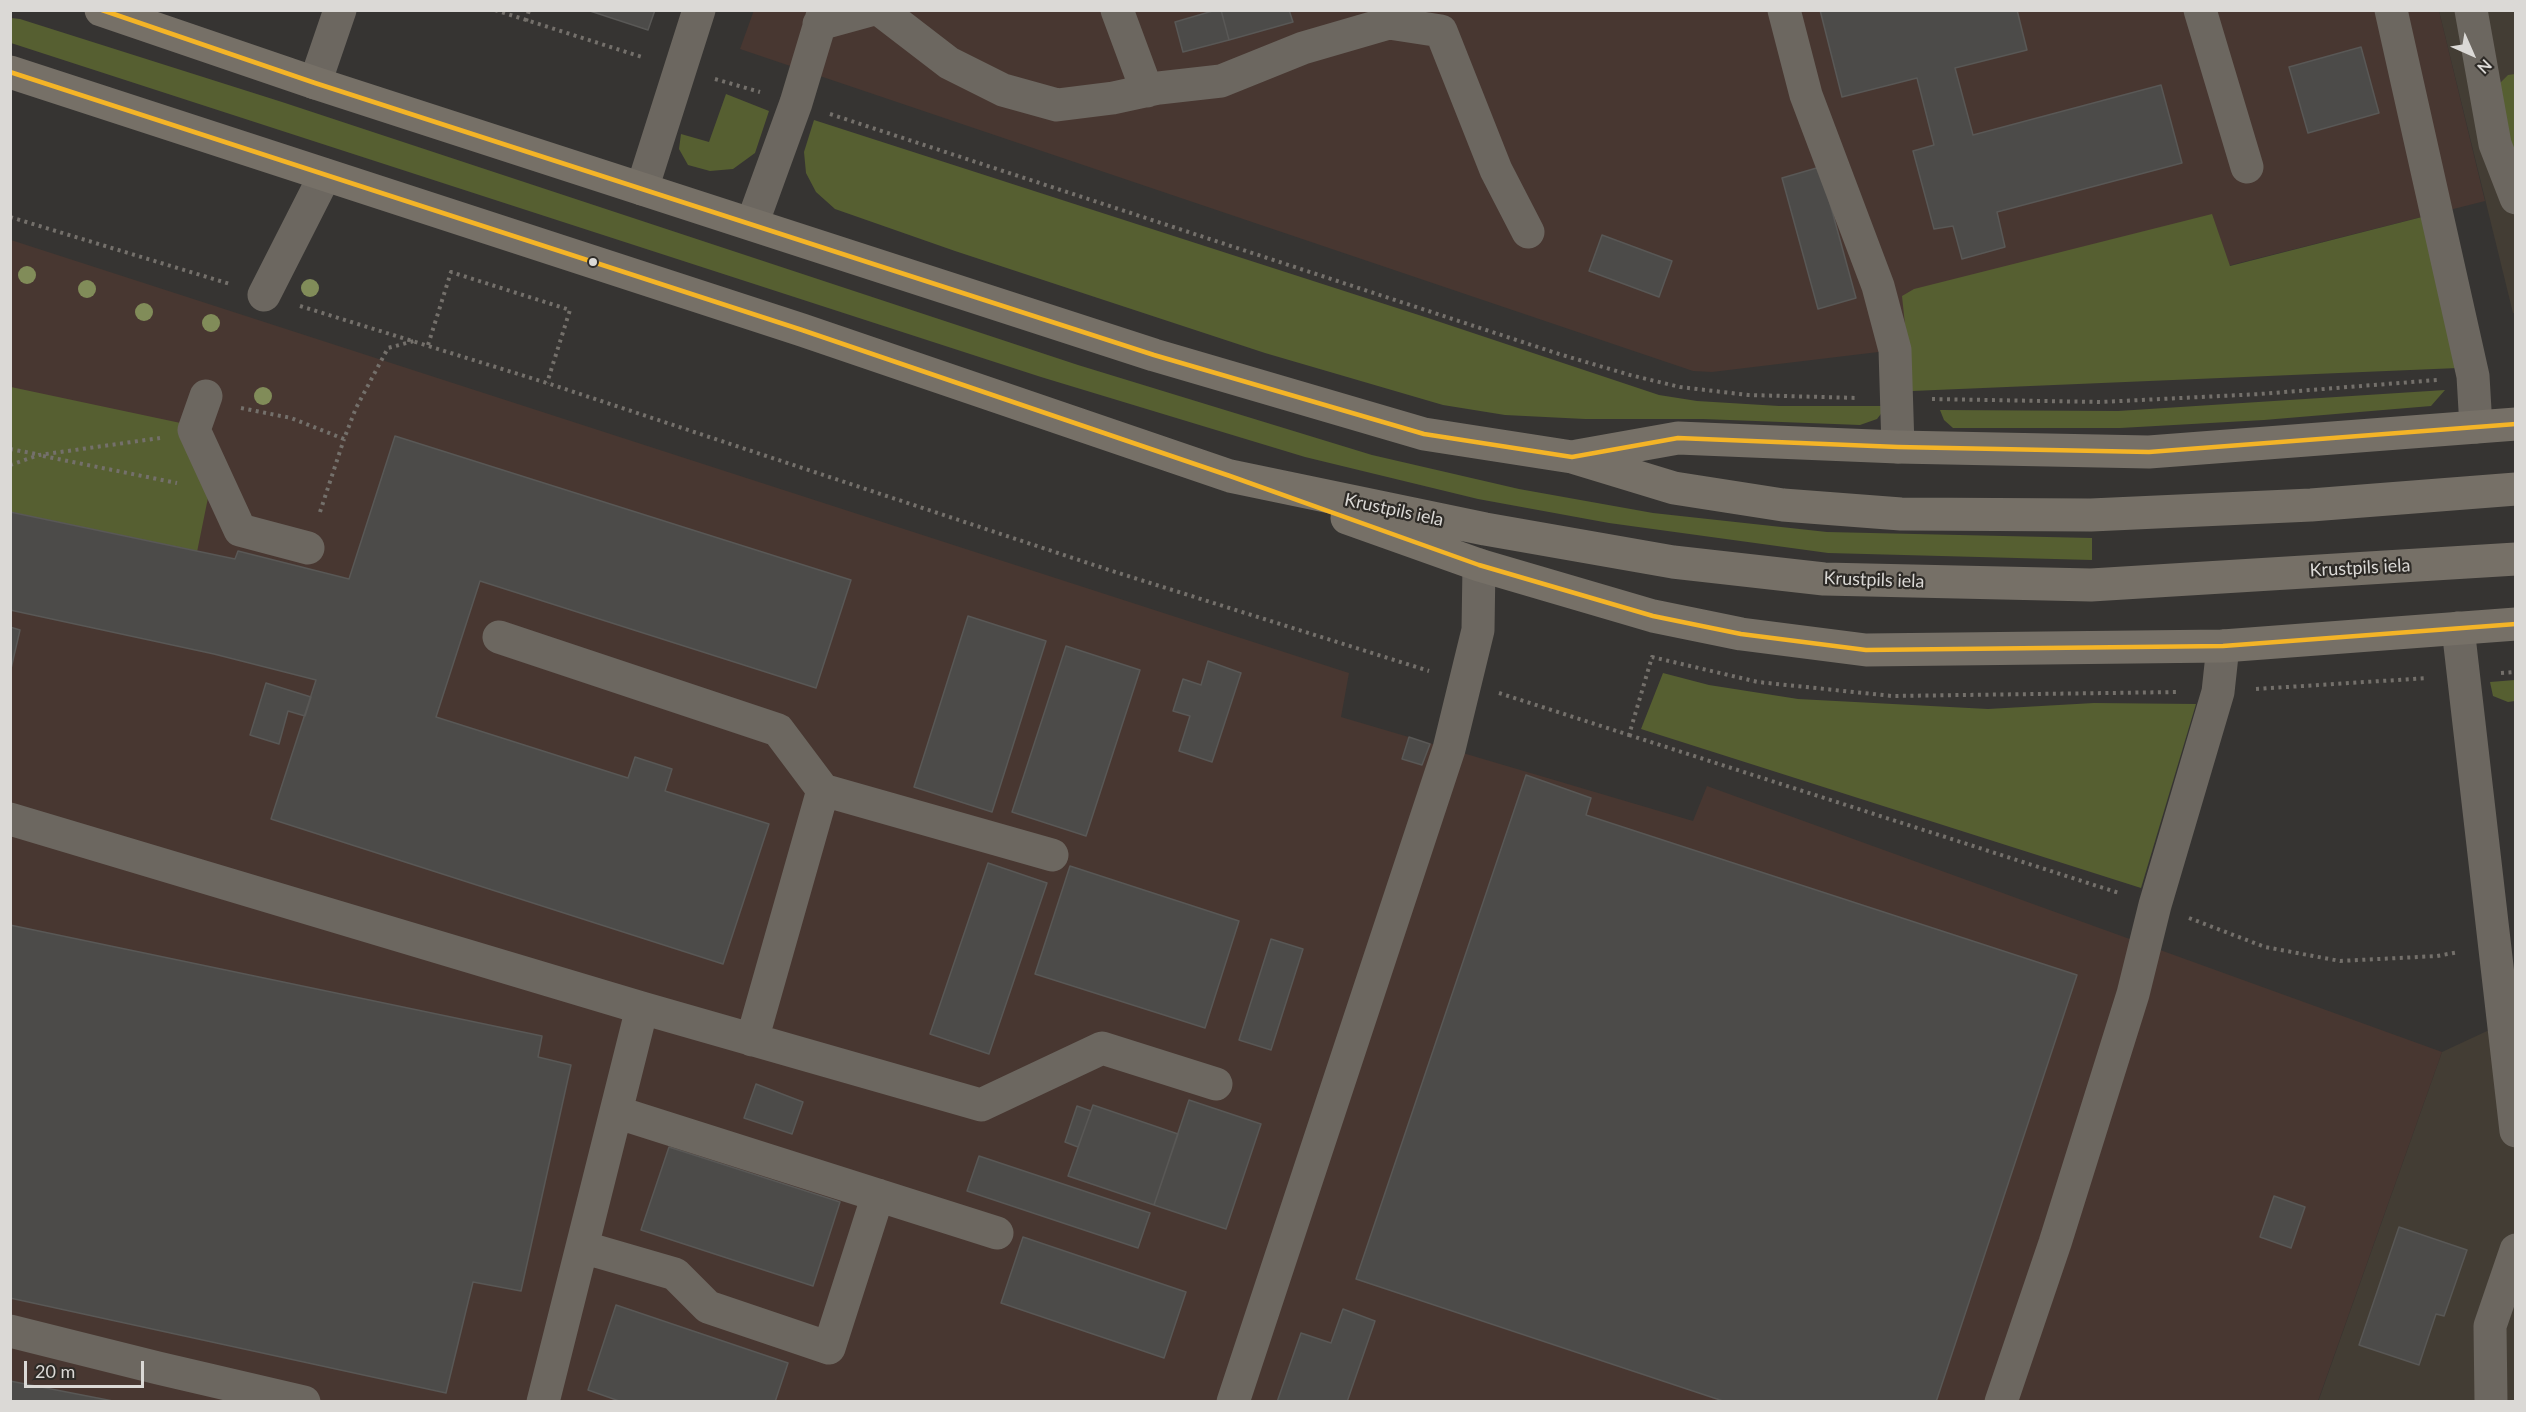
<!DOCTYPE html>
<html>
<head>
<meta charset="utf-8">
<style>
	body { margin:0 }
	#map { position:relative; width:2526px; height:1412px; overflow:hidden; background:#363432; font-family:Lato,sans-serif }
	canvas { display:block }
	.frame { position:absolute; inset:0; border:12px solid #dbd9d6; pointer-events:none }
	.north { position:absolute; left:2442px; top:24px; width:60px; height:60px; -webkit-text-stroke:4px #2e2b27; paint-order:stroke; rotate:135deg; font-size:16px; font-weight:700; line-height:24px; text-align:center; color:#dbd9d6 }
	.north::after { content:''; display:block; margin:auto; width:21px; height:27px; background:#dbd9d6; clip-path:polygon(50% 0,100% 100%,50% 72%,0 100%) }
	.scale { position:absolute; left:24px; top:1361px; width:120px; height:27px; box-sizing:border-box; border:3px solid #dbd9d6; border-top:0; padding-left:8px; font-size:18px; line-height:21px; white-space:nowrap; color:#dbd9d6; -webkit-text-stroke:4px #2e2b27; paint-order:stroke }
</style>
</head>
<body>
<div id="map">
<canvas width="2526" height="1412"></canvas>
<div class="frame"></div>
<div class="north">N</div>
<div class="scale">20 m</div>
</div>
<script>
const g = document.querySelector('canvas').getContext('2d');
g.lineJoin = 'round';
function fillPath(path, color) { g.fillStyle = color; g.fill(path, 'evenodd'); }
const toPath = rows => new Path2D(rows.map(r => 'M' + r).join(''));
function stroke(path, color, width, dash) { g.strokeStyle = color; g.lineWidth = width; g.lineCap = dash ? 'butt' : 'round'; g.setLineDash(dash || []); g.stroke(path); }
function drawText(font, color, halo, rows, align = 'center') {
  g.font = font + ' Lato,sans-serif'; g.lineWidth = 4.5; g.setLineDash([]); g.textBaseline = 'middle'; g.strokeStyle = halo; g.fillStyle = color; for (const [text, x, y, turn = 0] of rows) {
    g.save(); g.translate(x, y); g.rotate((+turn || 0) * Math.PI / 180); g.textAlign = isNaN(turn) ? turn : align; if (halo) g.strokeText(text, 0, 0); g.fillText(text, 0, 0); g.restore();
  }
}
const built = toPath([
	[2439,11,2515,11,2515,313,2513,313],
	[2515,1018,2515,1401,2318,1402,2442,1052]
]);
const industrial = toPath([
	[754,10,2439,11,2485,201,1895,350,1712,372,1693,371,740,49],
	[11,240,1349,673,1341,717,1693,821,1707,786,2442,1052,2318,1401,11,1402]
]);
const green = toPath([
	[11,18,20,19,282,102,1078,365,1372,455,1519,489,1653,513,1827,532,2092,538,2092,560,1828,553,1609,523,1478,499,1305,457,1041,377,11,43],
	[2515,74,2515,156,2496,93,2499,84,2508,75],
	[726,94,769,111,755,153,733,169,710,171,688,165,679,149,681,134,709,142],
	[814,120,1428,318,1659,395,1697,401,1779,406,1887,406,1877,419,1860,425,1703,419,1585,419,1505,415,1443,405,1265,353,955,251,835,209,816,192,806,173,804,152],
	[2212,214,2230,266,2422,217,2458,368,1912,391,1902,296,1914,289],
	[11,387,190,425,211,483,197,552,11,512],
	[2445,390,2431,406,2264,420,2120,428,1953,428,1944,420,1940,410,2118,411],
	[1663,673,1709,685,1798,699,1988,709,2094,703,2196,704,2141,888,1641,729],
	[2515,680,2515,701,2508,702,2493,696,2490,682]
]);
const building = toPath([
	[587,10,655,10,648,30,587,10],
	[1216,10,1221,10,1229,40,1183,52,1175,22,1216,10],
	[1221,10,1289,10,1293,22,1229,40,1221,10],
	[1820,10,2017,10,2027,50,1955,68,1973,135,2161,85,2182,163,1997,212,2005,247,1962,259,1953,226,1934,229,1913,151,1934,145,1917,78,1842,97,1820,10],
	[2361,47,2379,113,2308,133,2289,67,2361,47],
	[1820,167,1856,298,1818,309,1782,178,1820,167],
	[1602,235,1672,261,1659,297,1589,271,1602,235],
	[395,436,851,580,816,688,480,581,436,717,628,778,635,757,672,769,665,791,769,824,723,964,271,819,316,680,214,654,10,610,10,512,235,559,238,551,349,579,395,436],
	[968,616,1046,641,992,812,914,787,968,616],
	[10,627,20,630,10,673,10,627],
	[1066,646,1140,670,1086,836,1012,812,1066,646],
	[1208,661,1241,673,1212,762,1179,751,1190,716,1173,711,1183,679,1201,685,1208,661],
	[266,683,311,697,305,716,288,711,279,744,250,735,266,683],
	[1409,737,1430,744,1422,765,1402,759,1409,737],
	[1526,775,1591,798,1586,815,2077,975,1936,1402,1726,1402,1356,1279,1526,775],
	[988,863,1047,883,989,1054,930,1034,988,863],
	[1070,866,1239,921,1205,1028,1035,974,1070,866],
	[10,925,542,1036,538,1057,571,1065,521,1291,473,1282,446,1393,10,1298,10,925],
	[1271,939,1303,949,1271,1050,1239,1040,1271,939],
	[756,1084,803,1102,792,1134,744,1118,756,1084],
	[1189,1100,1261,1124,1226,1229,1154,1205,1189,1100],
	[1093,1105,1178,1134,1154,1205,1068,1176,1093,1105],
	[1077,1106,1091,1111,1078,1147,1065,1142,1077,1106],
	[669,1147,840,1202,813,1286,641,1230,669,1147],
	[979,1156,1150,1213,1138,1248,967,1191,979,1156],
	[2274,1196,2305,1207,2291,1248,2260,1237,2274,1196],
	[2399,1227,2467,1250,2444,1316,2436,1314,2419,1365,2359,1345,2399,1227],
	[1023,1237,1186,1292,1164,1358,1001,1303,1023,1237],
	[616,1305,788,1363,775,1402,622,1402,588,1390,616,1305],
	[1343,1309,1375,1321,1347,1402,1277,1402,1301,1333,1331,1343,1343,1309],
	[10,1381,118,1402,10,1402,10,1381]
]);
const path = toPath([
	[495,10,645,58],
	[526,21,529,10],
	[715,79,760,92],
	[830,114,1559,354,1630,375,1680,387,1748,395,1859,398],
	[10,217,230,284],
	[300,306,547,383,1109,570,1429,671],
	[428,345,451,272,570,310,547,383],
	[1932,399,2100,402,2260,394,2437,380],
	[241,408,291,418,344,439,356,408,388,348,414,341],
	[10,449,36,454],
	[43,456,177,483],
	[10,465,39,455,160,438],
	[320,512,344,439],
	[2501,673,2516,672],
	[2256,689,2428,678],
	[1499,693,1629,735,1652,657,1758,682,1892,696,2179,692],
	[1629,735,2119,893],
	[2189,918,2265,947,2340,961,2437,956,2459,952]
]);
const minor = toPath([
	[880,10,949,63,1003,90,1057,105,1113,98,1159,88,1221,81,1303,48,1389,23,1441,31,1496,170,1528,232],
	[1117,10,1147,91],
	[1784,10,1806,95,1878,286,1895,350,1898,447],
	[2200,10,2247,167],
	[2391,10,2473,376,2476,427],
	[2471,10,2495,144,2516,198],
	[819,24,870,10],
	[315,83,340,10],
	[642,189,699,10],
	[752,224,796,103,824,10],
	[264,295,325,175],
	[206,396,194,430,240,530,308,548],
	[2458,628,2516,1131],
	[499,637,778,730,823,790],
	[10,819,642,1008,981,1105,1102,1048,1216,1084],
	[752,1040,823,790,1052,855],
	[616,1112,997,1233],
	[582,1247,675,1274,708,1307,829,1348,878,1195],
	[10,1331,158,1368,304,1402],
	[543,1402,642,1008],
	[1233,1402,1449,749,1478,630,1479,565],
	[2001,1402,2055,1243,2133,994,2155,905,2218,692,2223,646],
	[2491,1402,2490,1326,2516,1250]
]);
const major = toPath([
	[101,10,315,83,1154,355,1424,434,1572,457,1674,488,1783,505,1901,514,2091,515,2311,505,2516,489],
	[10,72,802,330,1230,476,1485,529,1673,562,1824,579,2091,585,2516,559],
	[1577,456,1678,438,1898,447,2149,452,2516,424],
	[1347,518,1479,565,1653,616,1741,634,1866,650,2223,646,2516,624]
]);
const bus1 = toPath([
	[102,10,315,83,1154,355,1424,434,1572,457,1678,438,1898,447,2149,452,2516,424],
	[10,72,802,330,1230,476,1479,565,1653,616,1741,634,1866,650,2223,646,2516,624]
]);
const trees = [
	[27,275],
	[310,288],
	[87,289],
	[144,312],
	[211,323],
	[263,396]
];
const markers = [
	[593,262,5,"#dbd9d6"]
];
const streetNames = [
	["Krustpils iela",1394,510,12],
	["Krustpils iela",2360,568,-3],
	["Krustpils iela",1874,580,2]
];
fillPath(built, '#433d34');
fillPath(industrial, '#483731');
fillPath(green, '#565f31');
fillPath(building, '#4c4b49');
stroke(building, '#595856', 1.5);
stroke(path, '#74706b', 4, [3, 4.5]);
stroke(minor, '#6c6760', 33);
stroke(major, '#767067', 33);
stroke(bus1, '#f4b427', 4.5);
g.fillStyle = '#818c59';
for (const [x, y] of trees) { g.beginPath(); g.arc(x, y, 9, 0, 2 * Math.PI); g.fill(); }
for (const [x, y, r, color] of markers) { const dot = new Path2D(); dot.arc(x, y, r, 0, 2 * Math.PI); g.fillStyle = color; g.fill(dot); stroke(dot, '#2e2b27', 2); }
drawText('18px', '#dbd9d6', '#2e2b27', streetNames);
</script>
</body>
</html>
